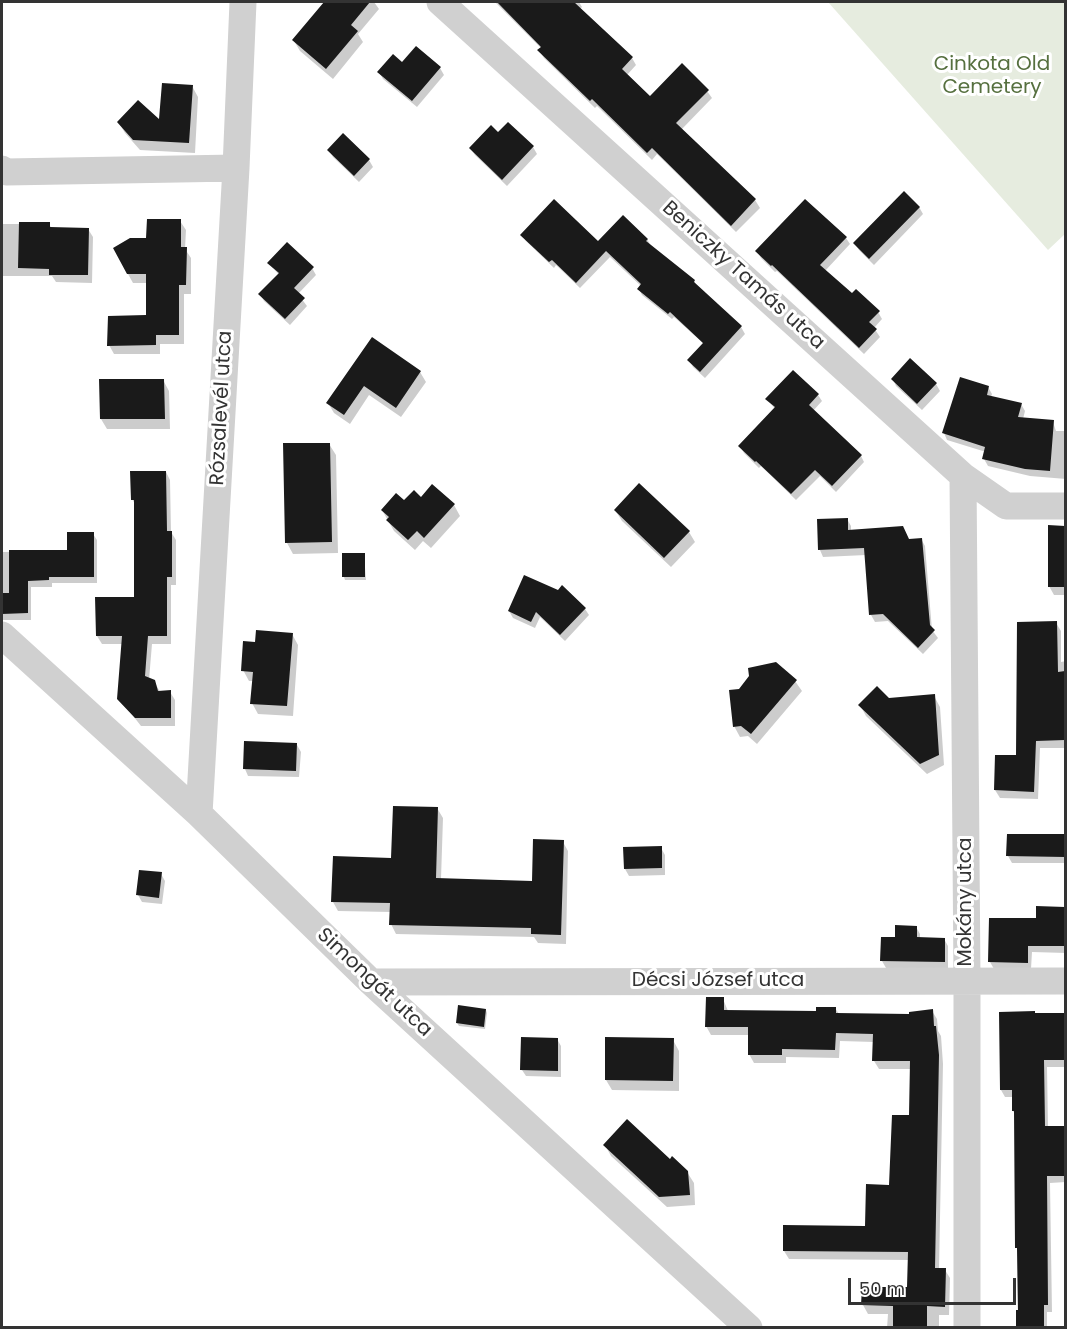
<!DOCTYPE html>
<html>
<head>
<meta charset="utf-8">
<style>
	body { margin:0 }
	#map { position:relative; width:1067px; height:1329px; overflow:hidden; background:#fff; font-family:Poppins,sans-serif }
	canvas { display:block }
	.frame { position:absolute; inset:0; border:3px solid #333; pointer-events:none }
	.scale { position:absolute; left:848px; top:1278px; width:168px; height:27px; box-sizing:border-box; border:3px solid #333; border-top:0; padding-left:8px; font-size:18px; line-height:21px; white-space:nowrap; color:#333; -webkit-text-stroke:4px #fff; paint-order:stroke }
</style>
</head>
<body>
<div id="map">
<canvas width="1067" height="1329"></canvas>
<div class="frame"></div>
<div class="scale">50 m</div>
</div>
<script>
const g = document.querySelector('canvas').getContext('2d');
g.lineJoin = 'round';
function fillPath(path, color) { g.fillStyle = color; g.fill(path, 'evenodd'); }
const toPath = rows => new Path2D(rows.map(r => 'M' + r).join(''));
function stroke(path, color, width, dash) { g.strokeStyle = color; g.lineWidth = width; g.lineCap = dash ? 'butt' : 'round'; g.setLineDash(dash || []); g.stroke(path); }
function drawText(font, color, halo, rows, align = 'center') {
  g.font = font + ' Poppins,sans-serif'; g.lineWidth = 6; g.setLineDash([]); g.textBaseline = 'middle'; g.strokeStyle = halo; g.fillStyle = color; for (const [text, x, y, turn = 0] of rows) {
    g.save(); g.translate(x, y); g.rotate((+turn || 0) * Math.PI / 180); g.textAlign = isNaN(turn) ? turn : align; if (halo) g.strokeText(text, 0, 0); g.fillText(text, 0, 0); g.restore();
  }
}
const green = toPath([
	[828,2,1065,2,1065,234,1048,250]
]);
const shadow = toPath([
	[325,2,374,2,379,9,358,34,363,42,333,79,300,51,294,41],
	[495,2,579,2,582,7,580,9,632,58,636,65,627,75,650,98,707,91,712,98,681,130,755,200,760,208,736,232,657,154,652,160,597,106,595,108,544,58,539,50,541,48],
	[403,64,440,68,444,75,417,107,383,79,379,72],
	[192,86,198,97,195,153,140,150,125,133,119,123,160,122],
	[498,134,533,147,537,154,507,186,475,155,471,149],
	[329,150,369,160,373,167,359,182,333,157],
	[919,207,923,214,874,265,859,250,855,244],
	[180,221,186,230,185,249,191,258,191,294,184,294,184,344,160,344,160,354,114,354,109,345,148,317,147,283,133,283,128,274,148,239],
	[2,224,49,224,52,229,88,229,93,237,92,283,56,282,52,276,2,276],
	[522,235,598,243,647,239,651,246,694,281,697,287,741,327,745,334,705,378,693,367,689,360,704,344,674,317,672,319,642,295,639,289,641,286,610,257,580,288,556,265,554,268,526,241],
	[846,238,850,244,825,271,852,295,878,312,882,319,874,328,880,337,864,354,777,271,775,272,761,258,757,251],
	[269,263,312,268,316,275,298,294,307,306,290,325,264,301,260,294,279,275],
	[373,339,420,372,426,382,401,417,369,395,350,424,334,413,328,403],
	[893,379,936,384,940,391,922,410,896,386],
	[163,380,169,391,170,429,107,429,101,419],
	[988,387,992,394,991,397,1021,404,1025,411,1023,419,1053,422,1056,431,1066,431,1066,479,1030,476,988,466,984,459,986,452,947,440,944,433],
	[818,395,822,401,813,411,861,456,864,462,836,492,820,476,796,500,761,466,759,468,744,453,740,446,775,409,767,399],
	[329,444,336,455,338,553,293,554,287,543,285,445],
	[166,472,170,480,171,532,176,540,176,585,171,585,171,644,152,644,149,680,154,681,160,692,170,692,175,700,175,726,141,726,119,698,123,644,102,644,97,636,136,598,135,504,132,499],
	[421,499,454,505,460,516,431,548,423,541,415,550,394,531,382,510],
	[615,510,689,532,695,542,671,567,622,521],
	[847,519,851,526,851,531,909,540,921,539,925,546,932,630,938,638,923,654,888,621,875,622,871,615,866,555,823,557,820,550],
	[1050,527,1066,527,1066,595,1054,595,1049,586],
	[93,534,97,540,97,583,52,583,52,587,31,587,31,620,2,620,2,552,69,551],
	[364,554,366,580,345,580,344,577],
	[585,609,589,615,565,641,540,617,535,628,513,618,509,611],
	[1056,623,1061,631,1061,662,1066,661,1066,748,1040,748,1038,799,1000,798,995,790,996,756,1017,757],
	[292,634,298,645,293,716,258,714,252,703,254,681,249,681,243,670,257,644],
	[795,681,802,691,757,744,748,736,740,737,734,726],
	[934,696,940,707,944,765,927,774,866,716,860,705,889,699],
	[297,745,301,752,299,777,248,776,245,769],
	[437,808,443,818,441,879,534,882,563,842,568,851,566,944,538,943,534,937,396,934,391,924,391,912,338,911,333,902,393,859],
	[1008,835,1066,835,1066,863,1012,863,1008,856],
	[661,848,665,855,665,875,629,876,625,869,625,849],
	[161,874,165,881,162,904,142,902,138,895],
	[1037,908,1066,908,1066,953,1032,952,1031,969,994,969,990,962,1037,920],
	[916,927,920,934,920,939,944,939,948,946,948,969,886,968,882,961,897,939],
	[723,999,728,1011,817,1013,835,1008,839,1014,911,1015,932,1011,937,1019,938,1031,941,1036,943,1064,939,1269,945,1270,950,1278,949,1315,939,1315,939,1328,887,1328,888,1314,868,1314,863,1305,863,1289,909,1289,909,1260,789,1259,784,1251,867,1227,891,1186,911,1116,912,1069,879,1069,874,1061,874,1042,840,1041,839,1058,786,1057,786,1063,754,1063,749,1054,750,1035,711,1035,706,1026],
	[486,1010,487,1013,485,1029,459,1026,457,1023],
	[1000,1013,1066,1014,1066,1067,1047,1067,1048,1127,1065,1127,1066,1129,1066,1182,1050,1183,1052,1312,1047,1312,1047,1328,1018,1328,1016,1115,1013,1111,1013,1097,1005,1097,1001,1090],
	[557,1039,561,1046,561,1077,526,1076,522,1070],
	[673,1040,679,1051,679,1091,612,1090,606,1080],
	[605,1145,670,1161,687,1172,694,1183,695,1205,667,1207,611,1156]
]);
const building = toPath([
	[324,2,370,2,351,25,358,31,326,69,292,40],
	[497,2,574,2,633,57,622,69,650,96,682,63,709,90,676,123,756,199,731,226,652,148,647,153,592,99,590,101,561,73,537,50,541,47],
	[416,46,441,67,412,101,377,72,393,54,402,62],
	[162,83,193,85,189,143,133,140,117,122,138,100,159,119],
	[508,122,534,146,502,180,469,148,491,125,498,132],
	[343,133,370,159,354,176,327,150],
	[904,191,920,207,869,259,853,243],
	[554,199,598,241,623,215,648,239,646,241,695,280,694,282,742,326,700,372,687,360,703,343,670,312,668,314,637,289,641,284,606,251,576,283,552,260,549,262,520,235],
	[805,199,847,237,820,265,852,293,856,289,880,311,869,322,877,329,859,348,772,265,771,266,755,251],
	[147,219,181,219,181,247,187,247,186,285,179,285,179,335,156,335,156,345,107,346,108,316,146,315,146,274,127,274,113,248,130,238,146,238],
	[19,222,50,222,50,227,89,228,88,275,49,275,49,269,18,268],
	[287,242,314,267,294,288,305,298,285,319,258,294,279,273,267,263],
	[372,337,421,371,396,408,364,386,344,415,326,403],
	[910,358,937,383,917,404,891,379],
	[793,370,819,394,809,405,862,455,832,486,815,470,791,494,756,461,755,462,738,446,775,407,765,399],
	[960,377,989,386,987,395,1022,403,1018,417,1054,420,1050,471,1025,469,982,459,985,447,942,433],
	[99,379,164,379,165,419,100,419],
	[283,443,330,443,332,542,285,543],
	[130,471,166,471,167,531,172,531,172,577,167,577,167,636,148,636,145,676,155,680,158,691,171,690,171,718,135,718,117,699,122,636,96,636,95,597,134,597,134,500,131,500],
	[639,483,690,531,664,558,614,510],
	[432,484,455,504,424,538,417,531,408,540,386,520,389,517,381,510,396,493,404,500,414,490,421,497],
	[848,518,848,530,903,526,909,539,922,538,930,625,935,630,918,648,883,614,869,615,864,548,818,550,817,519],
	[1048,525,1065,526,1065,587,1048,587],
	[67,532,94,532,94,577,49,577,49,580,28,581,28,613,2,614,2,593,9,593,9,550,67,550],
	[342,553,365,553,365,577,342,577],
	[524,575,558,590,562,585,586,608,560,635,536,612,531,622,508,611],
	[1057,621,1058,672,1065,671,1065,740,1036,741,1034,792,994,790,995,755,1016,755,1017,622],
	[256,630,293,633,287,706,250,704,253,672,241,671,243,641,255,642],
	[776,662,797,680,751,734,741,726,733,727,729,690,739,689,749,676,748,668],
	[877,686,889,698,935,694,939,755,920,764,858,705],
	[244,741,297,743,296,771,243,769],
	[393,806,438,807,436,878,532,881,533,839,564,840,561,935,531,934,531,928,389,925,390,903,331,902,333,856,391,858],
	[1007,834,1065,834,1065,857,1006,856],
	[662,846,662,868,624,869,623,847],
	[139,870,162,872,159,898,136,895],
	[1036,906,1065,907,1065,946,1028,946,1028,963,988,962,989,918,1036,918],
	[895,925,917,926,917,937,945,938,945,962,880,961,881,937,895,937],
	[706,997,724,997,724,1010,816,1011,816,1007,836,1007,836,1013,909,1014,909,1012,933,1009,934,1026,936,1026,939,1055,935,1268,946,1268,945,1307,927,1306,927,1328,893,1328,893,1306,861,1305,862,1287,907,1287,908,1252,783,1251,783,1225,865,1226,866,1184,889,1185,892,1115,909,1115,910,1061,872,1061,873,1034,836,1033,835,1050,782,1049,782,1055,748,1055,748,1027,705,1027],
	[458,1005,486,1009,484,1027,456,1023],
	[1035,1011,1035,1013,1065,1013,1065,1060,1044,1060,1045,1126,1065,1126,1065,1176,1047,1176,1048,1305,1044,1305,1044,1328,1016,1328,1016,1310,1018,1310,1017,1248,1015,1248,1014,1111,1012,1111,1012,1090,1000,1090,999,1012],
	[521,1037,558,1038,558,1071,520,1070],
	[605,1037,674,1038,673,1081,605,1080],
	[627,1119,670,1159,672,1156,688,1171,690,1195,659,1197,603,1145]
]);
const street = toPath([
	[440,2,963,476,1006,506,1066,506],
	[2,169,6,172,236,168],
	[963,476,967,980,967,1328],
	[2,635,199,814,371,982,749,1328],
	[199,814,236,168,243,2],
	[371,982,1066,981]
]);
const parkNames = [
	["Cinkota Old",992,65],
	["Cemetery",992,88]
];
const streetNames = [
	["Beniczky Tamás utca",743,276,42],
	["Rózsalevél utca",222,408,-87],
	["Mokány utca",966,902,-90],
	["Décsi József utca",718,981],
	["Simongát utca",374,983,43]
];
fillPath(green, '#e6ecdf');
fillPath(shadow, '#0003');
fillPath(building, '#1a1a1a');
stroke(street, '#d0d0d0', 27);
drawText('20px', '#56703f', '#fff', parkNames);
drawText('20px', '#333', '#fff', streetNames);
</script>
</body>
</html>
